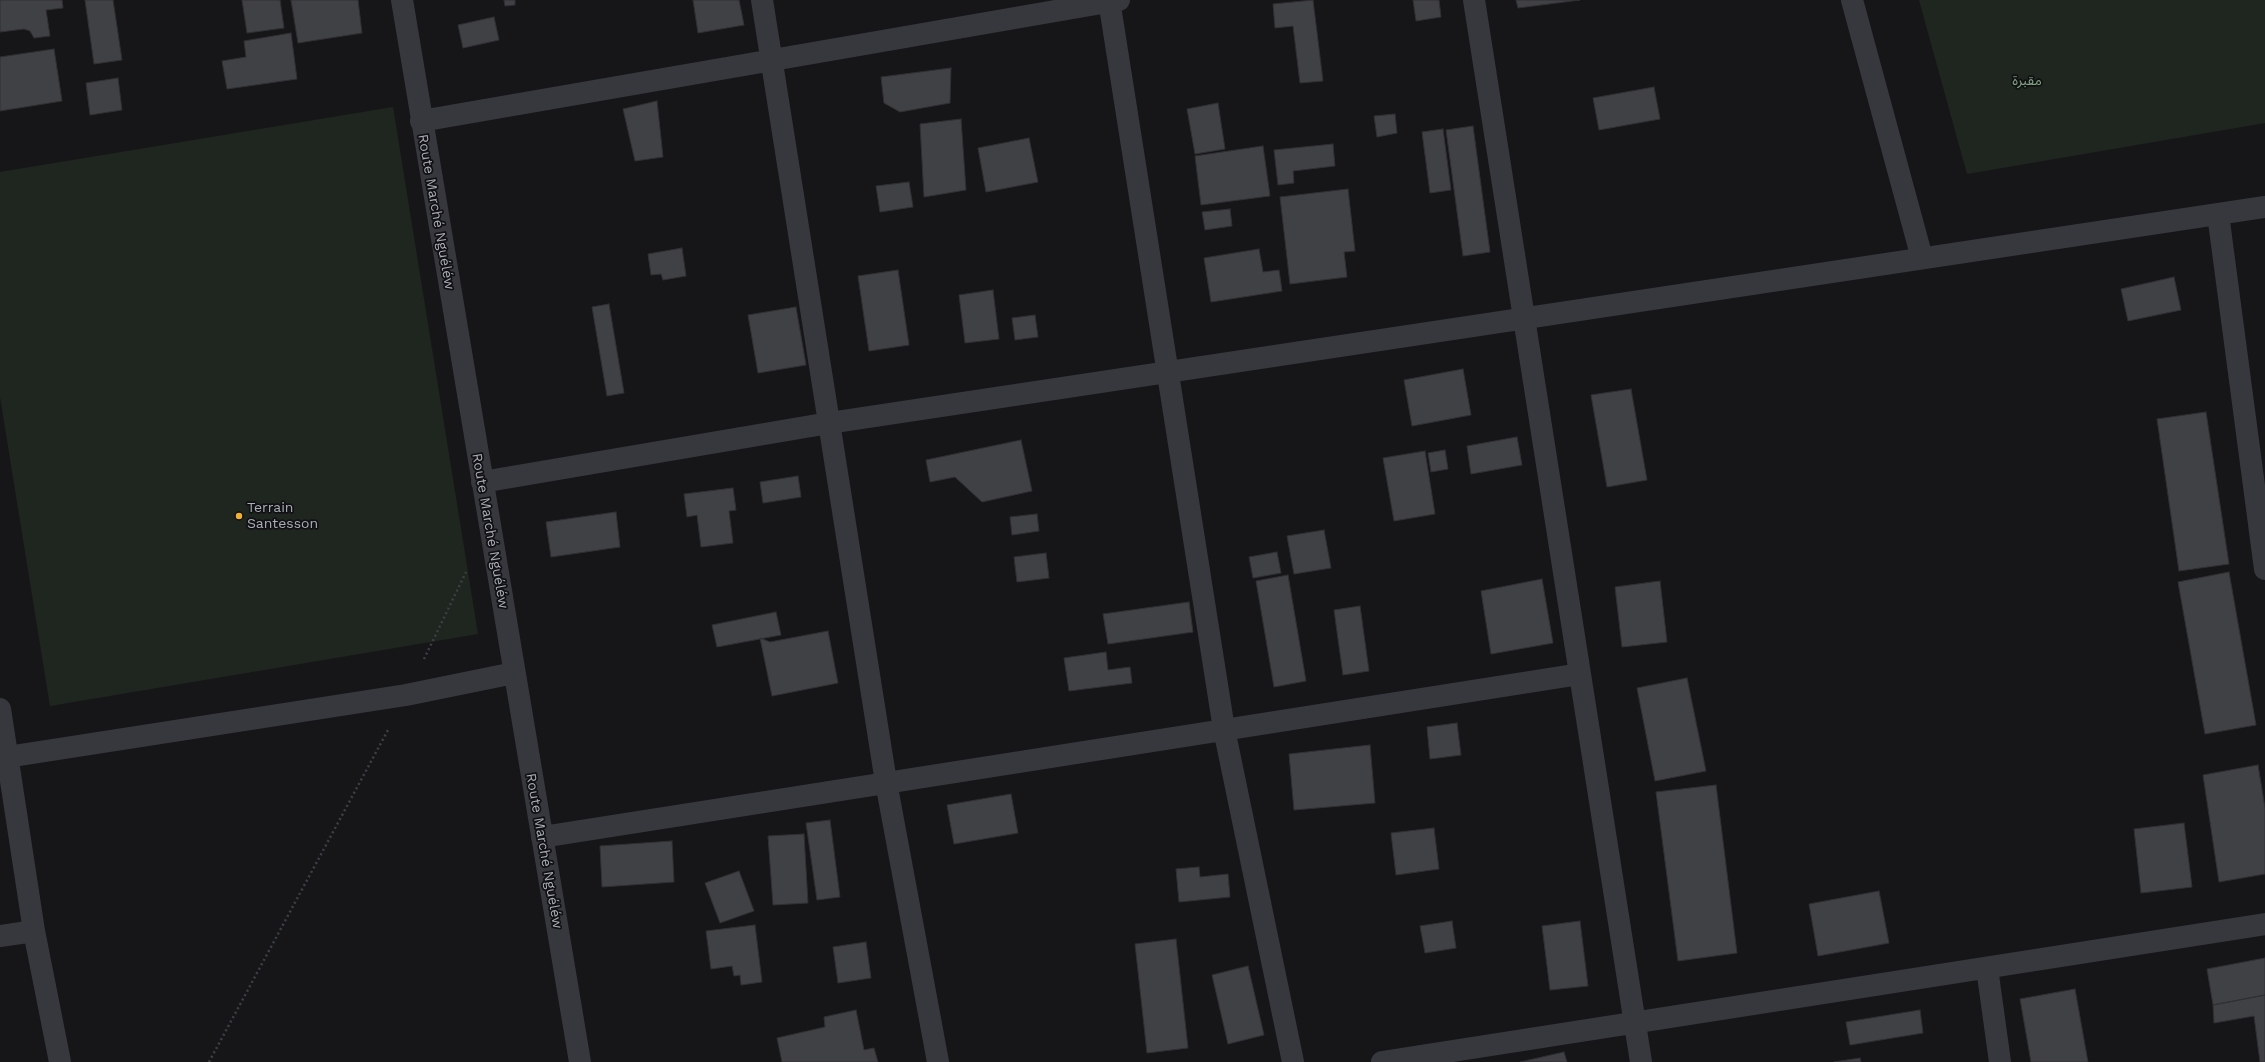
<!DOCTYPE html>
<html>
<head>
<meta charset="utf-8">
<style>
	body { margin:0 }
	canvas { display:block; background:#161618 }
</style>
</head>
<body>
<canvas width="2265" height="1062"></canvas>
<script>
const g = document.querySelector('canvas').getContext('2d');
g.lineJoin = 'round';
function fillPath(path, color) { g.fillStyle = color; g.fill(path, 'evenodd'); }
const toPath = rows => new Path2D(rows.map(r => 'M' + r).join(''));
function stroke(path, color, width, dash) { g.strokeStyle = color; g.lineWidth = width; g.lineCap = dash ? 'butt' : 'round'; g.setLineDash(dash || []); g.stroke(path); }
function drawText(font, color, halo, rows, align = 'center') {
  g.font = font + ' "Work Sans","Noto Sans Arabic",sans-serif'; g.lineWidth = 3.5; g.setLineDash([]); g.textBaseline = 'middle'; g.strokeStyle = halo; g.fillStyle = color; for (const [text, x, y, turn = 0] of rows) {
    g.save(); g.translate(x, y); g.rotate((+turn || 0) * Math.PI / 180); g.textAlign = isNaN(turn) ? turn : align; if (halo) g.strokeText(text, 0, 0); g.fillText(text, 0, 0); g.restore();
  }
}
const green = toPath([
	[1919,0,2265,0,2265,123,1967,174],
	[393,107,478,634,50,706,0,397,0,172]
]);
const building = toPath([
	[0,0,62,0,63,8,46,10,50,36,34,38,30,31,24,29,0,32,0,0],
	[85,0,113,0,122,60,94,64,85,0],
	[242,0,280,0,284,28,247,33,242,0],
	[291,0,358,0,362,33,298,43,291,0],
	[504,0,515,0,515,5,505,6,504,0],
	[693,0,739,0,744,25,698,33,693,0],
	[1313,0,1323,81,1300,83,1293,26,1275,28,1273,4,1313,0],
	[1413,0,1439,0,1441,17,1416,21,1413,0],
	[1516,0,1580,0,1518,8,1516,0],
	[494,17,499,40,463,48,458,25,494,17],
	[291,33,297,79,227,89,222,61,246,57,244,41,291,33],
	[54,49,62,101,0,111,0,57,54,49],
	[951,68,950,103,900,112,884,103,881,77,951,68],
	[118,78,122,110,90,115,86,83,118,78],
	[1654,87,1660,119,1599,130,1593,98,1654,87],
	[657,101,663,157,635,161,623,109,657,101],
	[1218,103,1225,149,1195,154,1187,109,1218,103],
	[1395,114,1397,133,1377,137,1374,116,1395,114],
	[961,119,966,190,924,197,920,124,961,119],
	[1473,126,1490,252,1463,256,1446,130,1473,126],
	[1443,129,1451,190,1430,193,1422,132,1443,129],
	[1029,138,1038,182,986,192,978,148,1029,138],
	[1333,144,1335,166,1293,171,1294,183,1278,185,1274,150,1333,144],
	[1263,146,1270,196,1201,205,1195,156,1263,146],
	[909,182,913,207,880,212,876,186,909,182],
	[1348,189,1355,251,1344,252,1347,277,1290,284,1280,197,1348,189],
	[1230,209,1232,226,1205,230,1202,212,1230,209],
	[682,248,686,276,663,280,661,274,651,275,648,254,682,248],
	[1259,249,1263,272,1279,270,1282,291,1211,302,1204,258,1259,249],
	[898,270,909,345,869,351,858,276,898,270],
	[2174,277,2181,310,2128,321,2121,289,2174,277],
	[993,290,999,339,965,343,959,295,993,290],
	[609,304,624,393,607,396,592,307,609,304],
	[796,307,806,365,758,373,748,315,796,307],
	[1035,315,1038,337,1015,340,1012,318,1035,315],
	[1463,369,1471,415,1412,426,1404,380,1463,369],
	[1631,389,1647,480,1607,487,1591,395,1631,389],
	[2206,412,2229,564,2179,571,2157,419,2206,412],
	[1517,437,1522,465,1471,474,1467,446,1517,437],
	[1021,440,1032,491,982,502,955,477,930,482,926,460,1021,440],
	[1445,450,1448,469,1431,472,1428,453,1445,450],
	[1425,451,1435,514,1394,521,1383,458,1425,451],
	[798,476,801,497,763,503,760,482,798,476],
	[733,488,736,510,729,511,733,543,701,547,697,515,687,517,684,494,733,488],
	[616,512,620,547,551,557,546,522,616,512],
	[1037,514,1039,531,1012,535,1010,517,1037,514],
	[1324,530,1331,568,1294,574,1287,536,1324,530],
	[1277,552,1281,573,1253,578,1249,557,1277,552],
	[1046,553,1049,578,1017,582,1014,557,1046,553],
	[2229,572,2256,725,2205,734,2178,582,2229,572],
	[1288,575,1306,681,1274,687,1256,581,1288,575],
	[1542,579,1553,643,1491,654,1481,591,1542,579],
	[1660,581,1667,642,1622,647,1615,587,1660,581],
	[1189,602,1193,632,1108,644,1103,614,1189,602],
	[1360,606,1369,671,1343,675,1334,610,1360,606],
	[776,612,781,635,717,647,712,625,776,612],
	[828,631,838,683,772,696,760,638,770,642,828,631],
	[1106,652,1108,670,1130,667,1132,683,1069,691,1064,658,1106,652],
	[1687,678,1706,771,1655,781,1637,688,1687,678],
	[1457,723,1461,755,1430,759,1427,727,1457,723],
	[1370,745,1375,803,1294,810,1289,754,1370,745],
	[2258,765,2265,808,2265,874,2219,882,2203,775,2258,765],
	[1716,785,1737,953,1678,961,1656,792,1716,785],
	[1011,794,1018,833,954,844,947,805,1011,794],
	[830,820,840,897,817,900,806,823,830,820],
	[2184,823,2192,887,2141,893,2134,829,2184,823],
	[1434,828,1439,869,1396,875,1391,833,1434,828],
	[804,834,808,903,773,905,768,836,804,834],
	[672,841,674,882,602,887,600,846,672,841],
	[1199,867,1200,877,1228,874,1230,897,1179,902,1176,869,1199,867],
	[739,871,754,911,720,923,705,883,739,871],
	[1879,891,1889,943,1818,956,1809,904,1879,891],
	[1452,921,1456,948,1425,953,1420,926,1452,921],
	[1580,921,1588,986,1550,990,1542,926,1580,921],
	[755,925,762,982,741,985,740,975,734,976,732,966,711,969,706,931,755,925],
	[1176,939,1188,1048,1147,1053,1135,944,1176,939],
	[866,942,871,978,838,983,833,947,866,942],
	[2265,958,2265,995,2213,1005,2207,969,2265,958],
	[1248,966,1264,1035,1228,1044,1212,975,1248,966],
	[2075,989,2088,1062,2031,1062,2020,999,2075,989],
	[2265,995,2265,1062,2260,1062,2254,1016,2214,1023,2213,1005,2265,995],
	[856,1010,864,1050,874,1048,878,1062,782,1062,777,1038,825,1027,824,1017,856,1010],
	[1920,1010,1923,1033,1850,1045,1846,1022,1920,1010],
	[1564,1052,1567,1062,1520,1062,1564,1052],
	[1860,1058,1861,1062,1834,1062,1860,1058]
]);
const path = toPath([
	[424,659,466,572],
	[209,1062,388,730]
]);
const street = toPath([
	[402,0,580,1062],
	[762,0,886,782,938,1062],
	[1109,0,1224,729,1293,1062],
	[1474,0,1641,1062],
	[1852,0,1922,258],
	[421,121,1119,0],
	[2218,214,2265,569],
	[482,482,829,423,2265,207],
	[0,709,34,931,60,1062],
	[7,757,406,695,514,673],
	[542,837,1580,674],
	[0,936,34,931],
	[1987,968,2000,1062],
	[1382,1062,2265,924]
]);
const markers = [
	[239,516,4,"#f2b134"]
];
const parkNames = [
	["مقبرة",2027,81]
];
const streetNames = [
	["Route Marché Nguéléw",436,212,80],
	["Route Marché Nguéléw",490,531,80],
	["Route Marché Nguéléw",544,851,80]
];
const poiNames = [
	["Terrain",247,508],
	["Santesson",247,524]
];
fillPath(green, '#1e261f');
fillPath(building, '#404145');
stroke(building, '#303034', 1);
stroke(path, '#3d3f44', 2.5, [2, 3]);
stroke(street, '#37383d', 22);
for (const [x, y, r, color] of markers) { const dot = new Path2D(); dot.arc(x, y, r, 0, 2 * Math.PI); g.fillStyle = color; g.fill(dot); stroke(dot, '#111113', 1.5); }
drawText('14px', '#7fa381', '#111113', parkNames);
drawText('14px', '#a8adb8', '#111113', streetNames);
drawText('14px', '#a8adb8', '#111113', poiNames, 'left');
</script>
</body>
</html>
